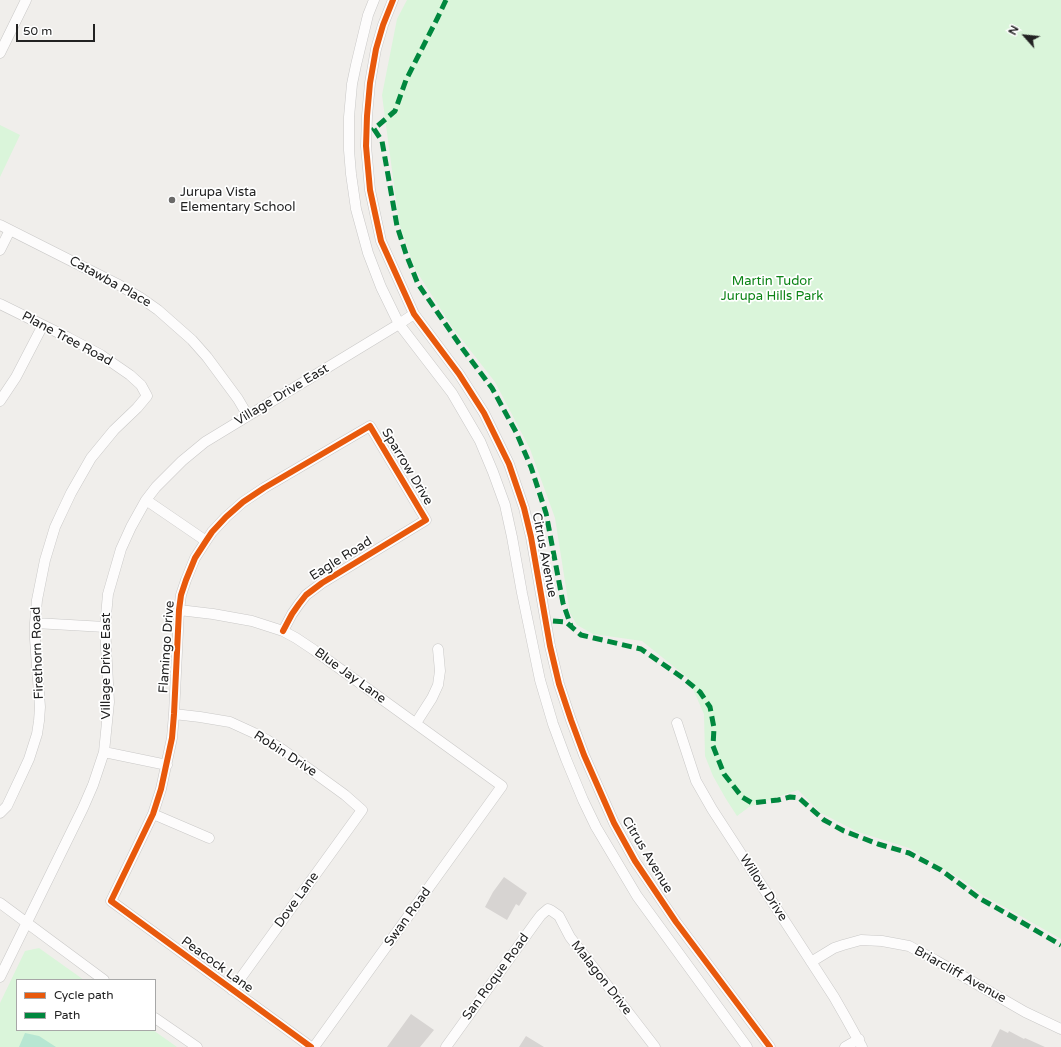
<!DOCTYPE html>
<html>
<head>
<meta charset="utf-8">
<style>
	body { margin:0 }
	#map { position:relative; width:1061px; height:1047px; overflow:hidden; background:#f0eeeb; font-family:"Varela Round",sans-serif }
	canvas { display:block }
	.legend { position:absolute; left:16px; top:979px; width:140px; height:52px; box-sizing:border-box; background:#fff; border:1px solid #a7a7a7; margin:0; padding:5px 7px; list-style:none; font-size:12px; color:#222 }
	.legend li { display:flex; align-items:center; gap:8px; height:20px }
	.legend b { width:20px; border:1px solid #a7a7a7 }
	.north { position:absolute; left:1005px; top:16px; width:40px; height:40px; -webkit-text-stroke:3px #fff; paint-order:stroke; rotate:297deg; font-size:11px; font-weight:700; line-height:16px; text-align:center; color:#222 }
	.north::after { content:''; display:block; margin:auto; width:14px; height:18px; background:#222; clip-path:polygon(50% 0,100% 100%,50% 72%,0 100%) }
	.scale { position:absolute; left:16px; top:24px; width:79px; height:18px; box-sizing:border-box; border:2px solid #222; border-top:0; padding-left:5px; font-size:12px; line-height:14px; white-space:nowrap; color:#222; -webkit-text-stroke:3px #fff; paint-order:stroke }
</style>
</head>
<body>
<div id="map">
<canvas width="1061" height="1047"></canvas>
<ul class="legend">
<li><b style="height:5px;background:#e8590c"></b>Cycle path</li>
<li><b style="height:5px;background:#00873e"></b>Path</li>
</ul>
<div class="north">N</div>
<div class="scale">50 m</div>
</div>
<script>
const g = document.querySelector('canvas').getContext('2d');
g.lineJoin = 'round';
function fillPath(path, color) { g.fillStyle = color; g.fill(path, 'evenodd'); }
const toPath = rows => new Path2D(rows.map(r => 'M' + r).join(''));
function stroke(path, color, width, dash) { g.strokeStyle = color; g.lineWidth = width; g.lineCap = dash ? 'butt' : 'round'; g.setLineDash(dash || []); g.stroke(path); }
function drawText(font, color, halo, rows, align = 'center') {
  g.font = font + ' "Varela Round",sans-serif'; g.lineWidth = 3.5; g.setLineDash([]); g.textBaseline = 'middle'; g.strokeStyle = halo; g.fillStyle = color; for (const [text, x, y, turn = 0] of rows) {
    g.save(); g.translate(x, y); g.rotate((+turn || 0) * Math.PI / 180); g.textAlign = isNaN(turn) ? turn : align; if (halo) g.strokeText(text, 0, 0); g.fillText(text, 0, 0); g.restore();
  }
}
const park = toPath([
	[407,0,1061,0,1061,939,1010,910,984,896,961,879,909,848,858,832,821,813,798,790,749,807,737,816,726,799,713,776,705,756,704,714,688,678,642,641,593,634,577,625,570,613,555,518,530,449,495,382,452,327,415,269,399,223,382,95,397,19],
	[0,125,20,135,0,177],
	[39,948,84,980,17,980,17,1030,153,1030,177,1047,0,1047,0,1003,25,951]
]);
const pitch = toPath([
	[25,1033,39,1036,56,1047,19,1047]
]);
const building = toPath([
	[504,877,527,893,519,906,516,904,507,920,485,907,493,892],
	[411,1014,434,1030,420,1047,387,1047],
	[1000,1029,1008,1033,1009,1031,1024,1039,1025,1038,1045,1047,991,1047],
	[526,1036,544,1047,519,1047]
]);
const minor = toPath([
	[374,0,368,15,356,65,352,84,349,117,349,150,351,174,356,209,368,253,381,287,399,324,452,393,480,441,493,472,505,505,512,537,522,593,540,680,553,724,566,759,583,800,596,827,637,896,747,1047],
	[393,0,383,25,376,49,370,83,367,116,366,146,370,190,381,241,414,314,459,374,484,413,509,464,524,508,531,537,550,646,559,684,571,720,584,755,614,823,635,861,676,922,770,1047],
	[0,53,26,0],
	[0,225,119,285,141,298,158,310,192,340,207,357,238,399,248,416],
	[0,250,10,230],
	[0,304,67,337,101,355,130,375,141,385,147,396,137,408,114,430,91,458,71,493,62,512,55,527,45,560,37,600,35,623,35,639,40,707,39,721,37,734,29,759,23,772,7,806,0,813],
	[0,401,16,377,43,325],
	[146,500,206,541],
	[179,610,213,614,252,621,283,631,296,638,314,650,502,786,314,1047],
	[35,623,105,627],
	[283,631,292,614,299,604,306,595,322,583,426,520,370,426,264,488,243,502,226,517,212,532,206,541,195,558,186,580,181,595,179,610,174,714,172,738,161,789,153,814,141,839,111,901,311,1047],
	[174,714,200,717,230,722,254,733,267,740,283,750,345,795,362,810,232,990],
	[416,723,432,698,438,685,440,671,438,649],
	[677,723,696,781,712,809,834,997,846,1018,862,1047],
	[104,752,167,765],
	[153,814,209,838],
	[0,903,104,980],
	[811,962,834,948,843,945,861,940,882,941,909,946,935,960,1025,1012,1061,1029],
	[0,977,83,808,93,785,104,752,109,702,105,627,108,594,121,549,131,527,146,500,156,487,182,461,205,442,399,324,414,314],
	[155,1018,197,1047],
	[446,1047,535,923,541,915,548,909,552,911,559,916,570,937,655,1047],
	[845,1047,859,1039]
]);
const quiet = toPath([
	[446,0,438,17,406,80,395,111,374,129,382,141,397,226,406,254,418,284,462,348,492,388,516,432,531,467,546,513,563,603,571,626],
	[553,621,566,622,581,635,641,649,683,678,700,692,710,707,714,728,713,746,724,774,742,797,752,803,778,800,790,797,799,798,824,820,844,831,878,844,909,853,941,870,979,898,1011,916,1061,945]
]);
const cycleway = toPath([
	[393,0,383,25,376,49,370,83,367,116,366,146,370,190,381,241,414,314,459,374,484,413,509,464,524,508,531,537,550,646,559,684,571,720,584,755,614,823,635,861,676,922,770,1047],
	[283,631,292,614,299,604,306,595,322,583,426,520,370,426,264,488,243,502,226,517,212,532,206,541,195,558,186,580,181,595,179,610,174,714,172,738,161,789,153,814,141,839,111,901,311,1047]
]);
const markers = [
	[172,200,4,"#6a6968"]
];
const poiNames = [
	["Jurupa Vista",180,193],
	["Elementary School",180,208]
];
const streetNames = [
	["Catawba Place",110,282,29],
	["Plane Tree Road",67,339,28],
	["Village Drive East",282,395,-31],
	["Sparrow Drive",407,467,59],
	["Citrus Avenue",544,555,79],
	["Eagle Road",341,559,-32],
	["Flamingo Drive",167,647,-86],
	["Firethorn Road",38,653,-92],
	["Village Drive East",107,666,-90],
	["Blue Jay Lane",350,676,36],
	["Robin Drive",285,754,33],
	["Citrus Avenue",647,855,59],
	["Willow Drive",763,888,57],
	["Dove Lane",297,900,-54],
	["Swan Road",408,917,-54],
	["Peacock Lane",217,965,36],
	["Briarcliff Avenue",960,975,29],
	["San Roque Road",496,977,-54],
	["Malagon Drive",601,978,52]
];
const parkNames = [
	["Martin Tudor",772,282],
	["Jurupa Hills Park",772,297]
];
fillPath(park, '#daf5da');
fillPath(pitch, '#b7e6d2');
fillPath(building, '#d7d4d2');
stroke(minor, '#c9c8c7', 11);
stroke(minor, '#fdfcfc', 10);
stroke(quiet, '#00873e', 5, [10, 5]);
stroke(cycleway, '#e8590c', 6);
for (const [x, y, r, color] of markers) { const dot = new Path2D(); dot.arc(x, y, r, 0, 2 * Math.PI); g.fillStyle = color; g.fill(dot); stroke(dot, '#fff', 1.5); }
drawText('13px', '#222', '#fff', poiNames, 'left');
drawText('13px', '#222', '#fff', streetNames);
drawText('13px', '#0c8416', '#fff', parkNames);
</script>
</body>
</html>
